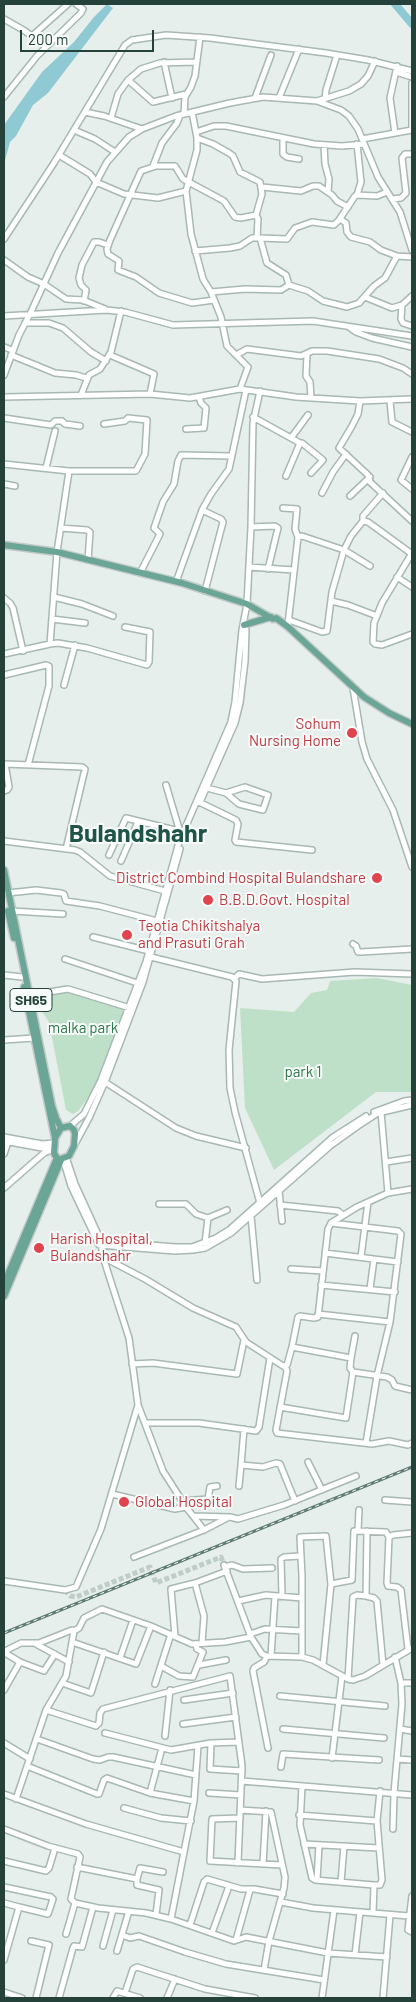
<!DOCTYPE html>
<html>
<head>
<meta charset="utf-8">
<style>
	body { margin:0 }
	#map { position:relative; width:416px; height:2002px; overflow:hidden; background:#e6efeb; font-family:Barlow,sans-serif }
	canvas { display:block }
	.frame { position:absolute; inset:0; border:5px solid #24423a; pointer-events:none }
	.scale { position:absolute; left:20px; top:30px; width:134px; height:22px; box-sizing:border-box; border:2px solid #24423a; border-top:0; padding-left:6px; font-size:15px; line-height:18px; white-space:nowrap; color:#24423a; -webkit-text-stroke:4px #f7fbf9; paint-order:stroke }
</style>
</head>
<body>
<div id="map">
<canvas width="416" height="2002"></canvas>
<div class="frame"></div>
<div class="scale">200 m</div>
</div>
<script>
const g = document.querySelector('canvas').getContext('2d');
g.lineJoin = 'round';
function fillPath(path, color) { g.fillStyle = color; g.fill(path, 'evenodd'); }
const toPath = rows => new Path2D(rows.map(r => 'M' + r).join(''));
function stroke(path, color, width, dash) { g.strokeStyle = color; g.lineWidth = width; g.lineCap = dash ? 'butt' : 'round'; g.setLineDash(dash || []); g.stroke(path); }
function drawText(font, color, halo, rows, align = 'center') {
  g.font = font + ' Barlow,sans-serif'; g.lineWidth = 4; g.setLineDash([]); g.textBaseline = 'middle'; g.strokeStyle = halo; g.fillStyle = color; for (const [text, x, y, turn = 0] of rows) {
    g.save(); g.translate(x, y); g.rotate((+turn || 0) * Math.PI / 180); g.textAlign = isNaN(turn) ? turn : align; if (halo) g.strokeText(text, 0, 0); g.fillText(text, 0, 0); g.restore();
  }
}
const green = toPath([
	[377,978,412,985,412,1092,376,1092,274,1170,245,1108,240,1008,294,1012,311,993,327,990,330,981],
	[73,991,127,1005,94,1090,78,1111,73,1114,66,1110,49,1022,39,1007,35,992]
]);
const water = toPath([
	[107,4,113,8,48,93,33,105,16,136,10,142,4,164,4,125,42,72,74,42,94,17]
]);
const river = toPath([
	[395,4,412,24]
]);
const minorTunnel = toPath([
	[65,1590,70,1596,76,1597,150,1567,156,1583,221,1557,224,1565]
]);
const minor = toPath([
	[4,19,25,31,46,47],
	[32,36,68,4],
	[164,62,172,98],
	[396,72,412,77],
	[128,80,153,102,186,94],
	[4,97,37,56,81,13,83,9,76,4],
	[255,98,271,55],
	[279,98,299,49],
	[325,99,326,90,337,55],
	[317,101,349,91,361,84,368,76,375,61],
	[85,112,104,116,142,129],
	[192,112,197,138,197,150,186,191,191,234,203,279,211,292,221,317,227,346,248,367,240,389],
	[184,114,185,97,191,87,195,76,200,37],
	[111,118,118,94,128,80,141,69,160,63,196,62],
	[74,130,95,139,115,152],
	[196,132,214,126,226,126,314,144,342,146,364,144],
	[395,133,390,98,397,66],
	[197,138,213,144,229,153,233,156,240,172,260,182,262,194,256,215],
	[283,138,283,154,287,157,299,159],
	[362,139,412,130,412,83],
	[324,146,325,164,329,179,328,192],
	[59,155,90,174,96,182,124,194,158,198,186,191],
	[153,166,162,143,177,123,180,115],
	[262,187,301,191,313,186,319,186,332,195,337,201,348,207],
	[357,195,361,182,357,144],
	[392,199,401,198,406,193,402,158,405,154,412,154],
	[340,219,346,223,347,232,351,237,370,242,381,250,397,256,412,257],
	[260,238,287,239,295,228,312,222,334,225,339,220,355,196,357,195,377,196,387,192],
	[4,239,54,163,125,45,132,40,166,35,210,38,326,53,368,60,412,71],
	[195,251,230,248,240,246,252,238,260,238,267,263,286,275,289,285,308,291,323,301,347,307,359,303,374,286,385,278,397,256],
	[4,260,28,277,44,284,66,299,83,300,105,309],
	[211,292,245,289,281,290,289,285],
	[365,297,392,308,402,305,412,296],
	[214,300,192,303,159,293,136,277,118,270,119,261,108,254,107,249,110,240,141,171,156,166,175,166,183,179,224,201,235,217,241,218,256,215,258,219,257,238],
	[84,301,86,290,81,285,79,278,82,265,94,242,99,242,108,245],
	[402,305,401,319,403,323,412,326],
	[4,316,106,310,125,312,173,325,313,321,412,336],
	[25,323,49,323,63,328,91,352,106,361],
	[349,327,356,332,372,338,412,347],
	[4,347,12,350],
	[11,355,55,373,76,375,86,378],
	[110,355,154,374,150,394],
	[236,355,247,349,301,356,312,351,327,351,379,359,403,368,412,374],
	[307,355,306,376,310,382,311,398],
	[4,375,19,335,30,314,58,253,107,162,129,137,142,129,176,116,230,103,263,97,317,101,341,110,349,116,358,129,378,177,400,212,412,250],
	[81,395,89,375,100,369,111,352,121,311],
	[4,397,150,394,190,398,240,389,296,397,360,401,412,399],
	[360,401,358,414,352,426,339,448,368,475,370,482,412,521],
	[390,401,392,422,412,432],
	[253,417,300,443,286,476],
	[4,418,51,425,55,421,62,421,65,424,80,426],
	[186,429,204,428,206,408,201,403,199,397],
	[291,438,308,415],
	[300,443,302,443,323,460,311,473],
	[412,457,401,480,412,489],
	[4,464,69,471,57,552,50,644],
	[46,468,55,431],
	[69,471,136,471,145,454,147,420,128,418,125,421,104,424],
	[4,484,15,486],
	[322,493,333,472,346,454],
	[350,496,370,477],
	[283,508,297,509,295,529,298,537],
	[202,510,221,519,223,522,205,591],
	[363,521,363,516,383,493],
	[251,527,275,526,278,528,268,569],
	[61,528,87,530,90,532,88,560],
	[412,553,382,603,374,623,373,642,375,644,382,645,412,634],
	[249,567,294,570],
	[140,573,160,534,154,528,163,502,174,484,178,461,181,455,232,456],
	[397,577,412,587],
	[176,582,202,510,211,494,229,469,246,390],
	[54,597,82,604,113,616],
	[4,598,10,603,13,608,23,651],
	[331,601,348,605,377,616],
	[52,619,85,623],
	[289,620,322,632,327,631,332,592,344,550,351,536,363,521,368,522,412,554],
	[288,624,298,537,302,536,344,550,370,566],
	[4,654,50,644,58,643,87,648,147,665,149,662,150,632,125,627],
	[4,675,46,665,49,666,49,686,28,765],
	[64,685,75,645],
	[353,688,362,742,367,759,393,810,412,867],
	[166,785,180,832],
	[207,788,226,793,239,804,263,810,268,795,245,787,226,793],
	[4,791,7,790,9,787,5,764,82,767,85,769,66,849],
	[201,800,235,723,240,703,245,661,246,630,244,627],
	[197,801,236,820,238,824,235,840,236,842,312,850],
	[4,841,75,850,80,852,110,876,165,891],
	[109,855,126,818,179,831],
	[121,861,138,822],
	[8,893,36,890,61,893,64,894,66,901,100,906,157,921],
	[12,911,63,914],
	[93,937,149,951],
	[353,944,356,946,358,952,361,952,412,949],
	[151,957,232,977,236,981,229,1050,230,1088,235,1112,260,1203],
	[65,959,137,983],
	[4,975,22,977],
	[234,979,239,974,262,979,355,972,412,974],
	[30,995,68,989,130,1008],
	[4,1040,34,1038],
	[105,1082,176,1128,196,1136,246,1148],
	[374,1112,404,1101,412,1100],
	[381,1112,388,1193],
	[70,1126,84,1114,101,1080,146,962,179,842,231,722,235,702,242,630,247,604,251,527,253,423,260,391],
	[4,1137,42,1144,54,1143],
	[4,1141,42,1148,54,1147],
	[76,1142,89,1118,105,1082,143,982,180,849],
	[4,1154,8,1142],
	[66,1157,75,1184,101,1241,175,1247,192,1247,216,1238,229,1230,333,1137,366,1116],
	[63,1159,71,1186,99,1245,175,1251,193,1250,205,1248,231,1233,330,1146,358,1126,378,1113,412,1105],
	[386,1162,412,1158],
	[4,1188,44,1153,54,1149],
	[412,1189,388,1193,377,1198,357,1207,331,1223,328,1229,318,1317,314,1318,300,1316,298,1317,292,1347,351,1358,350,1368,353,1372,387,1377,392,1380,395,1386,412,1390],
	[279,1191,282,1221],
	[159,1204,186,1204,196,1214,208,1218,205,1243],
	[280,1205,338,1211,343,1215],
	[251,1216,257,1280],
	[208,1218,227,1210],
	[331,1223,398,1231,401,1234,390,1322,377,1376,366,1443],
	[101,1243,103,1257,129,1338,138,1405,163,1471,186,1507,204,1530],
	[325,1253,398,1262],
	[103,1257,145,1279,193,1308,236,1327,246,1342,283,1366,287,1365,292,1347],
	[361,1257,368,1202],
	[291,1269,323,1271],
	[321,1285,395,1292],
	[370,1289,374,1259],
	[318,1314,390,1322],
	[351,1358,355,1336],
	[132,1364,153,1363,237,1374,244,1340],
	[285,1366,287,1371,276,1430,277,1433,372,1444,389,1441,408,1445,412,1443],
	[280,1407,346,1418,353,1372],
	[145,1423,199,1423,256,1431,259,1427,270,1358],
	[244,1429,241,1465,263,1467,276,1463,280,1464,295,1501],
	[308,1462,322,1490],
	[239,1486,241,1465],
	[112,1494,175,1509,186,1507],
	[385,1500,412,1502],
	[182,1501,208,1499,210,1487,217,1486],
	[194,1516,230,1517,238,1519,284,1505,356,1476],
	[358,1530,359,1510],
	[367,1531,366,1596,374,1598,377,1601,383,1665],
	[134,1557,204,1530,229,1517],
	[224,1565,251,1637,262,1654,267,1656,302,1657,313,1660,348,1679,353,1680,365,1676,412,1648],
	[225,1567,232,1565,243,1569,272,1568],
	[4,1581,65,1590,76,1587,101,1529,138,1405],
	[195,1583,204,1616,202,1643],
	[331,1584,352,1580,354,1531,386,1532,389,1537],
	[282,1596,281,1559,284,1557,301,1556],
	[238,1601,266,1595,302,1598],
	[74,1631,79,1628,84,1618,102,1609,151,1626,192,1644,225,1642,251,1637],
	[250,1634,265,1629,302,1631],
	[175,1636,171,1589,195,1583,227,1571],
	[72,1642,136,1664,151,1626],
	[36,1644,69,1662],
	[408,1649,401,1590,397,1587,388,1586,387,1583,389,1537,393,1535,412,1533],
	[267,1656,264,1662,254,1668,253,1671,268,1748],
	[271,1656,275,1596],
	[302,1657,302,1576,300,1537,326,1536,331,1584,323,1665],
	[120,1658,133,1620],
	[20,1662,44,1671,55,1654],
	[199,1665,226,1660],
	[161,1666,179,1676,193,1677,203,1652,197,1649,196,1644],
	[348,1679,353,1597,357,1595,366,1596],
	[62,1683,91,1693,104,1652],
	[401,1683,412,1683],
	[155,1684,171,1634],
	[4,1690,20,1662,5,1653,5,1651,21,1643,39,1643,72,1630,74,1631,66,1676,46,1710,16,1799],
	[280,1696,385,1706],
	[184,1700,233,1693],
	[46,1710,96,1726,99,1723,100,1713,103,1709,230,1676,242,1766,238,1863],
	[183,1724,236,1717],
	[283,1729,384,1738],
	[400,1729,412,1731],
	[105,1733,171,1750,211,1743,239,1742],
	[165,1736,170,1690],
	[37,1739,93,1759,100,1760,108,1757,113,1757,196,1775],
	[4,1743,30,1759],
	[211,1743,210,1769,242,1771],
	[332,1758,342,1676],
	[397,1759,412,1760],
	[27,1766,97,1794,99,1794,104,1780,107,1778,150,1793,194,1801],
	[281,1767,283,1754,379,1760],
	[242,1781,412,1795],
	[302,1786,300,1825,312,1878,315,1880,374,1885],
	[150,1793,162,1748],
	[209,1793,241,1795],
	[4,1794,86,1824,184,1852,171,1919],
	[124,1808,161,1818,191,1821],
	[240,1810,271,1812,285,1877,284,1888,269,1941,264,1970],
	[299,1815,377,1821],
	[240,1818,212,1819,210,1861,282,1865],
	[4,1829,48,1846,78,1854,80,1857,71,1899,75,1903,98,1908,146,1913,171,1919,234,1941,246,1937,328,1953,387,1957],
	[393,1829,394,1793,402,1704,401,1683,395,1657],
	[304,1844,379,1848],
	[184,1852,194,1801,198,1746],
	[4,1861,46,1871,49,1868,55,1848],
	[263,1864,266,1811],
	[77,1867,137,1879,137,1885,159,1890,156,1915],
	[137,1879,140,1868,163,1872],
	[317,1880,319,1845],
	[341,1882,344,1846],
	[4,1887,51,1897,53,1899,48,1914,19,1907,4,1960],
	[412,1896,408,1930,412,1932],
	[281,1902,313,1908,409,1916],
	[4,1903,19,1907],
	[373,1913,374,1885,380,1885,382,1880,377,1821,380,1791],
	[190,1925,204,1882,207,1879,241,1889,254,1889,283,1894],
	[212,1933,229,1886],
	[66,1934,75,1903],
	[122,1935,130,1938,139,1936,185,1952,226,1964,324,1980],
	[236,1940,250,1890],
	[31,1941,49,1945,36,1998],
	[103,1946,113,1910],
	[117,1951,129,1911],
	[355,1955,360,1912],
	[4,1992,22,1998],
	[125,1993,133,1969,137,1967,205,1989,255,1998],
	[59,1998,73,1948,74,1946,82,1947,93,1907],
	[113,1998,117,1991,140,1998],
	[167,1998,175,1979],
	[322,1998,334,1910],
	[383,1998,390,1915]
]);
const major = toPath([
	[4,545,57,552,182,583,247,604,273,619,276,618,287,626,364,697,389,713,412,724],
	[244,625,271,617],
	[4,870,52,1106,56,1118,61,1128],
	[8,911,14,938],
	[24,987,55,1138],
	[70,1126,74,1130,75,1134,74,1146,69,1156,58,1160,54,1153,55,1138,61,1128,70,1126],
	[4,1284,57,1158],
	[4,1296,61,1160]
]);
const rail = toPath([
	[4,1633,412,1467]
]);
const markers = [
	[352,733,6,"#e0444e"],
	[377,878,6,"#e0444e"],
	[208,900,6,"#e0444e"],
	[127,935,6,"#e0444e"],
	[39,1248,6,"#e0444e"],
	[124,1502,6,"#e0444e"]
];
const shields = [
	[31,1000,42]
];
const shieldNames = [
	["SH65",31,1000]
];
const healthNames = [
	["Sohum",341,724,"right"],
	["Nursing Home",341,741,"right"],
	["District Combind Hospital Bulandshare",366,878,"right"],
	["B.B.D.Govt. Hospital",219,900],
	["Teotia Chikitshalya",138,926],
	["and Prasuti Grah",138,943],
	["Harish Hospital,",50,1239],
	["Bulandshahr",50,1256],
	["Global Hospital",135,1502]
];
const parkNames = [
	["malka park",83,1028],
	["park 1",303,1072]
];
const townNames = [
	["Bulandshahr",138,834]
];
fillPath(green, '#bfe0c8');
fillPath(water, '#8ec9d4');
stroke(river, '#8ec9d4', 8);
stroke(minorTunnel, '#bfccc8', 5, [5, 2.5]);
stroke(minor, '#a8b8b2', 8);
stroke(major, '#c2cac8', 9);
stroke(minor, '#fff', 5);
stroke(major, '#6aa596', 6);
stroke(rail, '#5f7d75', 3);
stroke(rail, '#f7fbf9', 1, [4]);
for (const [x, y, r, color] of markers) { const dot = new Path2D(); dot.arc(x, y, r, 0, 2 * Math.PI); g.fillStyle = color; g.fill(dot); stroke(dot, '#f7fbf9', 2); }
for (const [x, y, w] of shields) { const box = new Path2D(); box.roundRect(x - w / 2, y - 11.5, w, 23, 4); g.fillStyle = '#f7fbf9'; g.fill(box); stroke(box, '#24423a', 1); }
drawText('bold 14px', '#24423a', null, shieldNames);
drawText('15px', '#be3a42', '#f7fbf9', healthNames, 'left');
drawText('15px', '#2d7a4b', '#f7fbf9', parkNames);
drawText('bold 25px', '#1f5548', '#f7fbf9', townNames);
</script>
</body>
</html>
